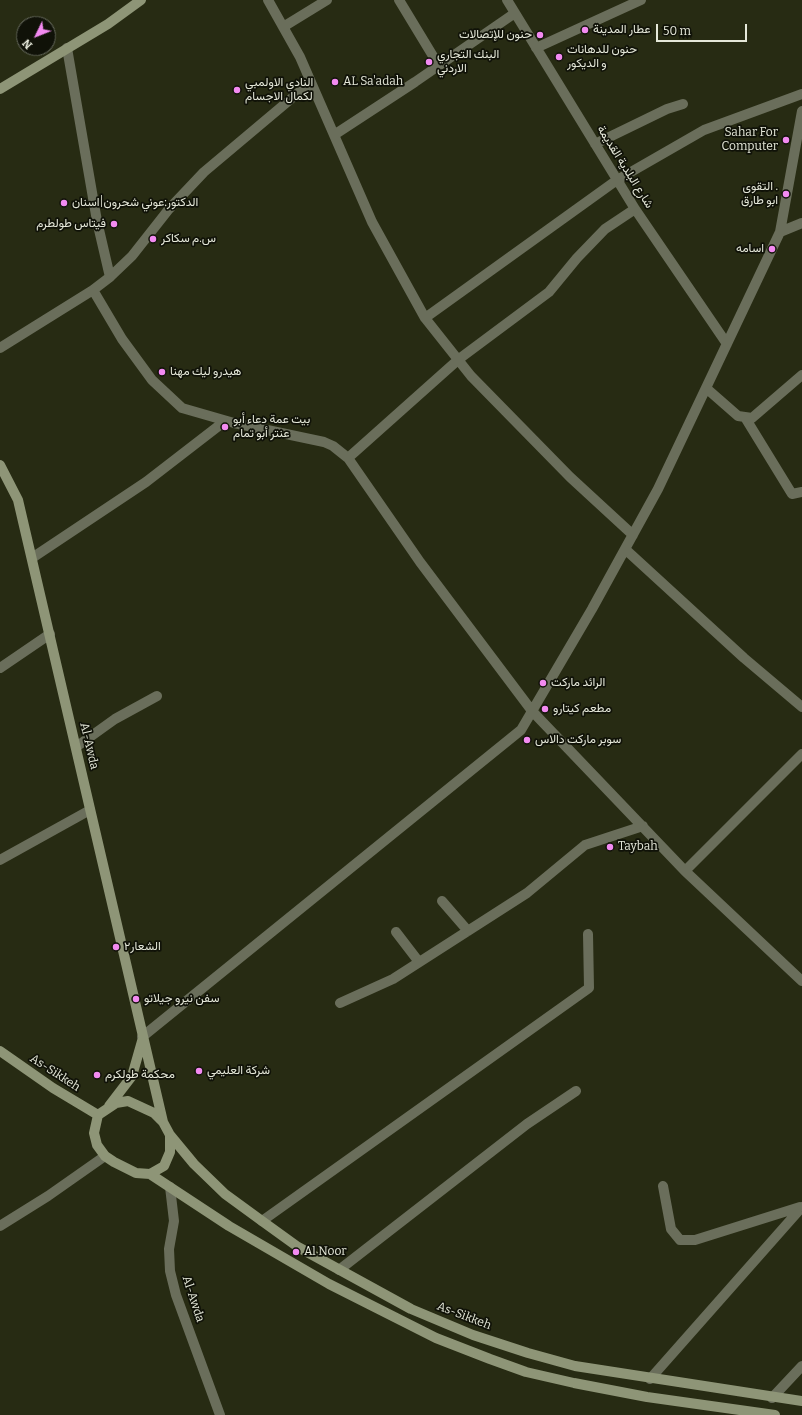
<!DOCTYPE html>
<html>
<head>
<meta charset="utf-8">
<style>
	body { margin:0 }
	#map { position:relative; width:802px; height:1415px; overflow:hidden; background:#272b13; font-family:Bitter,serif }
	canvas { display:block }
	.north { position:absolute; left:16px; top:16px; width:40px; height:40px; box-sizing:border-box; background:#101208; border:1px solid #65685c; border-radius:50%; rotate:227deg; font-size:11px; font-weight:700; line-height:16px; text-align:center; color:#e5e8d9 }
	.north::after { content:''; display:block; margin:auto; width:14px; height:18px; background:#f38af1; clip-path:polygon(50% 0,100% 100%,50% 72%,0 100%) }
	.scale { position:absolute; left:656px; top:24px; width:91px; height:18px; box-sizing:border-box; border:2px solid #e5e8d9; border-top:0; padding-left:5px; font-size:12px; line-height:14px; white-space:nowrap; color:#e5e8d9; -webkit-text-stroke:3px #101208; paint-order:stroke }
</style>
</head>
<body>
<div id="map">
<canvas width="802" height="1415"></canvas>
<div class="north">N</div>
<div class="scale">50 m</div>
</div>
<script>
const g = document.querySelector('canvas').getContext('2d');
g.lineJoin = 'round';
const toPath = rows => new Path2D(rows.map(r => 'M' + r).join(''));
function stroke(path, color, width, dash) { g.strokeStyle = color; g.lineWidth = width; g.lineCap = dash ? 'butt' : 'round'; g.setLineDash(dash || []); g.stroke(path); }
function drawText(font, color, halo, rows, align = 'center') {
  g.font = font + ' Bitter,Vazirmatn,serif'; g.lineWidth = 3.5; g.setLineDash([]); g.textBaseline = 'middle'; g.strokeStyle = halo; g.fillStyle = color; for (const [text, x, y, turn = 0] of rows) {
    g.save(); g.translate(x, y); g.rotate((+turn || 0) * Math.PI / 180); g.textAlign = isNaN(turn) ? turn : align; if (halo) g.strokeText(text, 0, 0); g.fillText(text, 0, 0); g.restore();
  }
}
const street = toPath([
	[268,0,300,57,372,222,425,318,471,376,570,477,633,535],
	[399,0,439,66],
	[507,0,635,209,727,344],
	[283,27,327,0],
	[67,48,97,221,110,277],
	[536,48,641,0],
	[334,135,415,82,515,13],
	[595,144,667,109,683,104],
	[780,232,802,223],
	[93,290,122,339,152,380,182,408,234,423,324,442,333,446,348,458,420,562,532,711,685,871,802,981],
	[425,318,617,180,704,130,802,94],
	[0,348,93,290,110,277,132,256,169,209,204,172,311,82],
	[706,388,738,416,752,418,802,375],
	[746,419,792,494,802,492],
	[348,458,459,359,549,292,577,258,605,229,635,209],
	[625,549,744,658,802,707],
	[32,558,146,482,225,421],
	[0,668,50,634],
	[76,747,115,719,157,696],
	[0,860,90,810],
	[685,871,802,754],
	[442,901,468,931],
	[396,932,419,962],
	[340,1003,393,979,527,893,585,845,643,826],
	[142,1037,521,730,592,609,658,489,780,232,802,111],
	[663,1186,671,1229,680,1240,695,1240,800,1207],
	[170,1187,174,1221,169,1249,170,1271,176,1295,220,1415],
	[262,1221,589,988,588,934],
	[0,1226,48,1196,105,1156],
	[339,1270,527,1124,576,1091],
	[650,1379,802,1207],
	[772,1398,802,1366]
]);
const secondary = toPath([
	[0,89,108,24,141,0],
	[0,465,18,500,163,1122],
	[0,1051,53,1088,98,1115],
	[128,1101,154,1113,163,1122,170,1135,170,1152,164,1166,150,1174,136,1173,114,1162,105,1156,97,1145,94,1133,98,1115,116,1103,128,1101],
	[109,1106,132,1076,142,1041],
	[170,1135,194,1164,225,1194,262,1221,298,1247,411,1309,473,1335,528,1353,575,1366,802,1401],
	[150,1174,229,1226,329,1284,436,1338,490,1359,526,1372,574,1383,647,1397,775,1415]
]);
const markers = [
	[585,30,4,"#f38af1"],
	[540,35,4,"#f38af1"],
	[559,57,4,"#f38af1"],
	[429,62,4,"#f38af1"],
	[335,82,4,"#f38af1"],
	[237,90,4,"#f38af1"],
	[786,140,4,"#f38af1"],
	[786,194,4,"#f38af1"],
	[64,203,4,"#f38af1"],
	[114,224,4,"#f38af1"],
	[153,239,4,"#f38af1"],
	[772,249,4,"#f38af1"],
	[162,372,4,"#f38af1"],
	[225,427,4,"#f38af1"],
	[543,683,4,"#f38af1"],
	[545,709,4,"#f38af1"],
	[527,740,4,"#f38af1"],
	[610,847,4,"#f38af1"],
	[116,947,4,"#f38af1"],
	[136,999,4,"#f38af1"],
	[199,1071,4,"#f38af1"],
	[97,1075,4,"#f38af1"],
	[296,1252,4,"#f38af1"]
];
const poiNames = [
	["عطار المدينة",593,30],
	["حنون للإتصالات",532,35,"right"],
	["حنون للدهانات",567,50],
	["و الديكور",567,64],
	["البنك التجاري",437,55],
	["الاردني",437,69],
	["AL Sa'adah",343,82],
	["النادي الاولمبي",245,83],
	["لكمال الاجسام",245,97],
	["Sahar For",778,133,"right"],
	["Computer",778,147,"right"],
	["التقوى .",778,187,"right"],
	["ابو طارق",778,201,"right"],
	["الدكتور:عوني شحرون|اسنان",72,203],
	["فيتاس طولطرم",106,224,"right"],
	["س.م سكاكر",161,239],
	["اسامه",764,249,"right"],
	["هيدرو ليك مهنا",170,372],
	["بيت عمة دعاء أبو",233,420],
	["عنتر أبو تمام",233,434],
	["الرائد ماركت",551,683],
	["مطعم كيتارو",553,709],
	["سوبر ماركت دالاس",535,740],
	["Taybah",618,847],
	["الشعار٢",124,947],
	["سفن نيرو جيلاتو",144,999],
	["شركة العليمي",207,1071],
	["محكمة طولكرم",105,1075],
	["Al Noor",304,1252]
];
const streetNames = [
	["شارع البلدية القديمة",625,167,58],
	["Al-Awda",89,746,77],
	["As-Sikkeh",55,1073,33],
	["Al-Awda",193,1299,72],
	["As-Sikkeh",464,1316,21]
];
stroke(street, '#6a6e5b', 10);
stroke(secondary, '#8e9577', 10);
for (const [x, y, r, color] of markers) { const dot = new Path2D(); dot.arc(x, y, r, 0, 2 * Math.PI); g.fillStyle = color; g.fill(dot); stroke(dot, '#101208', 1.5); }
drawText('12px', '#e5e8d9', '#101208', poiNames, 'left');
drawText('12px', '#e5e8d9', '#101208', streetNames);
</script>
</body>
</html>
